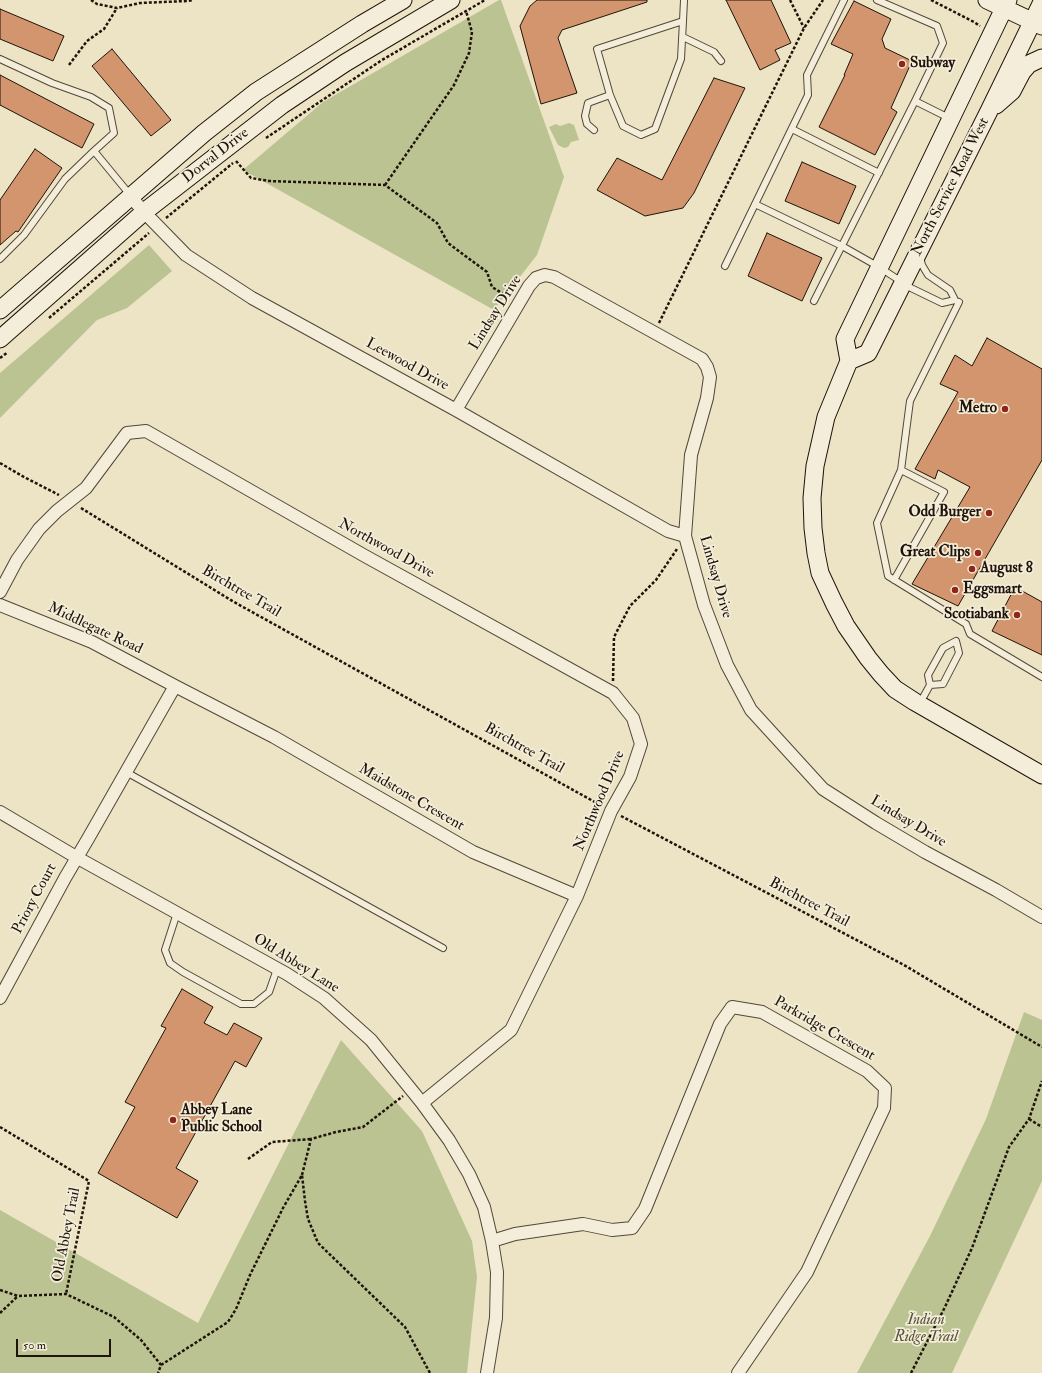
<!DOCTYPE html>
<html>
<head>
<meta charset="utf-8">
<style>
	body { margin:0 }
	#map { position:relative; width:1042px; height:1373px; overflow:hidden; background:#ece4c5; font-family:"IM FELL Double Pica",serif }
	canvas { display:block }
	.scale { position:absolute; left:16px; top:1339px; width:95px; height:18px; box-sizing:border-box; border:2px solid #1f130a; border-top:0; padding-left:5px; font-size:12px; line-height:14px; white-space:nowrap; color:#1f130a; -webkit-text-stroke:3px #f3edd9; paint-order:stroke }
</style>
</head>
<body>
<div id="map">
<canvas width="1042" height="1373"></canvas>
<div class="scale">50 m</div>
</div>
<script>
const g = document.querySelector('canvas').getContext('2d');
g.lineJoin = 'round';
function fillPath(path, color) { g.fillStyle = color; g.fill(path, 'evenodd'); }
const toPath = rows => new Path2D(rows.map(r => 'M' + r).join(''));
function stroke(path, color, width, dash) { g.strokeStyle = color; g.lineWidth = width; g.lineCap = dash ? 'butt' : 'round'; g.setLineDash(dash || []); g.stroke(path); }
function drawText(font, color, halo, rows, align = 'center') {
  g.font = font + ' "IM FELL Double Pica",serif'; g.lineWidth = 3.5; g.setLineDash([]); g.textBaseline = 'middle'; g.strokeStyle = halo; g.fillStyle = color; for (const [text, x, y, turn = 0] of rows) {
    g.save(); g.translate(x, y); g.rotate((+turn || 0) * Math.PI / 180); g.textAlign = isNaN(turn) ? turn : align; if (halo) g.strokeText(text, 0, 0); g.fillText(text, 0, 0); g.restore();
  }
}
const green = toPath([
	[499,0,501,0,564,177,537,255,494,310,243,170,323,102],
	[569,123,574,125,579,140,571,142,568,147,564,148,558,145,549,127,556,124,560,126],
	[149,245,172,271,127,308,97,320,0,418,0,373],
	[1024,1012,1042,1020,1042,1181,952,1373,857,1373,930,1236,986,1119],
	[341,1040,422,1131,472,1241,477,1277,467,1373,0,1373,0,1210,198,1323]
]);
const building = toPath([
	[537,0,647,0,647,2,562,30,558,38,577,93,541,104,520,26,530,6,537,0],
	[726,0,771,0,791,43,775,50,780,60,760,70,726,0],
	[854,1,891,19,882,39,885,48,912,61,891,108,897,112,875,155,819,127,845,75,844,75,853,54,831,44,854,1],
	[0,9,64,36,53,61,0,39,0,9],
	[112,49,171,120,151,136,92,66,112,49],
	[0,75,94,124,82,148,0,105,0,75],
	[714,78,745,88,694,193,683,208,645,216,597,190,617,158,662,180,714,78],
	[35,149,62,168,18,232,16,231,0,245,0,200,35,149],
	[802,162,856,186,839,224,785,201,802,162],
	[767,233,822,258,802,301,748,276,767,233],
	[987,338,1042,369,1042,460,958,606,912,584,970,487,938,470,935,479,915,469,958,392,940,384,955,355,972,366,987,338],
	[1015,587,1042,602,1042,655,992,631,1015,587],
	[182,989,213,1007,204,1023,227,1035,234,1023,262,1038,246,1067,235,1061,176,1168,198,1181,177,1218,98,1173,135,1107,125,1102,166,1028,161,1026,182,989]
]);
const path = toPath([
	[91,0,97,4,117,8,140,3,187,1,193,0],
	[790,0,804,28],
	[931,0,974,22,980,26],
	[69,65,87,41,104,29,117,8],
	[266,138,382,60,485,0],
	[236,161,251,178,269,181,385,185,437,223,448,243,487,272,492,287,510,298],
	[385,185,454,85,469,53,472,32,466,11],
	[166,218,233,163],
	[49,318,149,233],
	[659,323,804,28,823,0],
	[0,358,8,352],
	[0,463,24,477,59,495],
	[81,508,234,602,602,806],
	[613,681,614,637,630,606,656,580,677,549],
	[621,816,904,965,1042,1047],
	[1029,1119,1042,1127],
	[0,1127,89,1181,66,1294],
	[248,1159,272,1142,311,1139],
	[302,1175,311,1139,336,1132,363,1127,403,1096],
	[0,1290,18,1296,66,1294,114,1317,141,1340,161,1365,158,1373],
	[0,1313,18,1296],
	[161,1365,228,1322,236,1309,250,1275,283,1208,302,1175,305,1201,308,1219,318,1243,405,1327,430,1373],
	[911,1373,945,1307,972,1248,1009,1147,1029,1119,1042,1081]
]);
const lane = toPath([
	[683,21,597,49,610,95,623,126,641,135,655,129,681,59,683,21,684,0],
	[683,37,714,52,721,61],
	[0,59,52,83,91,97,109,108,114,133,94,151,65,179,24,235,0,259],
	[915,101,949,118],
	[792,129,879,173],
	[594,130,587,124,585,116,588,103,610,95],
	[94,151,131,196],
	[755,204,842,246,879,267,911,288,942,303,955,300,950,290,928,275,922,265,920,257],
	[725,266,808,95,807,75,844,0],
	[814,301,915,101,943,43,937,26,877,0],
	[901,470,910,401,959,302],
	[894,580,944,492,901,470,877,523,888,576,966,624,970,634,1042,677],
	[920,703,930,685,928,675,943,648,956,641,959,653,943,684,930,685],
	[126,772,443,948],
	[177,913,165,950,170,963,183,972,241,1004,254,1004,269,992,277,969]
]);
const street = toPath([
	[131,197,144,212,186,255,252,298,456,410,668,531,685,536],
	[456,410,529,286,536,278,545,275,554,277,702,359,707,367,710,377,707,398,691,455,685,536,704,605,727,665,751,710,823,789,876,823,925,852,996,890,1042,917],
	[0,592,17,560,39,529,57,511,86,488,127,433,146,431,365,556,613,693,633,718,641,744,630,777,611,811,577,896],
	[0,605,92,642,175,686],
	[0,812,76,857,287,974,324,998,371,1040,422,1103,449,1140,469,1174,484,1207,492,1241,497,1272,496,1318,487,1373],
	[0,998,65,878,89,837,175,686,274,737,473,852,577,896,511,1030,422,1103],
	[492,1241,515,1234,583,1224,612,1230,632,1228,645,1209,720,1024,732,1007,762,1012,867,1071,885,1088,884,1108,807,1272,738,1373]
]);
const secondary = toPath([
	[987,0,1042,26],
	[1008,0,845,339,849,361,826,417,815,466,812,498,813,528,816,553,820,573,834,603,846,626,868,658,881,674,895,689,915,702,1042,775],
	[996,105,1012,91,1022,72,1029,64,1042,58],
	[0,310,204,133,256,92,362,24,403,0],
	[0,339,144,212,282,105,345,63,451,0],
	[849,361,868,353,989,111,1042,2]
]);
const markers = [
	[902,64,4,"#8f2418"],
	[1005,409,4,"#8f2418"],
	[989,513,4,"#8f2418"],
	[978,553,4,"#8f2418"],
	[972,569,4,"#8f2418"],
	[955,590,4,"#8f2418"],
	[1017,615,4,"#8f2418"],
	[173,1120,4,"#8f2418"]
];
const poiNames = [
	["Subway",910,64],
	["Metro",997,409,"right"],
	["Odd Burger",981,513,"right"],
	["Great Clips",970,553,"right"],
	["August 8",980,569],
	["Eggsmart",963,590],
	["Scotiabank",1009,615,"right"],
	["Abbey Lane",181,1111],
	["Public School",181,1128]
];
const streetNames = [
	["Dorval Drive",216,156,-38],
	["North Service Road West",951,187,-63],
	["Lindsay Drive",496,313,-58],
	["Leewood Drive",407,365,29],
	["Northwood Drive",386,549,29],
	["Lindsay Drive",715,577,74],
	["Birchtree Trail",241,592,30],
	["Middlegate Road",95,629,25],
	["Birchtree Trail",524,749,29],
	["Maidstone Crescent",411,798,30],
	["Northwood Drive",600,801,-67],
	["Lindsay Drive",908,822,31],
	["Priory Court",35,899,-62],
	["Birchtree Trail",809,903,28],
	["Old Abbey Lane",296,964,32],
	["Parkridge Crescent",824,1029,30],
	["Old Abbey Trail",67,1235,-79]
];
const parkNames = [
	["Indian",926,1321],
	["Ridge Trail",926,1338]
];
fillPath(green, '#bbc392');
fillPath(building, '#d2956e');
stroke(building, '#1f130a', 1);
stroke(lane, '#524739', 8);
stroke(street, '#524739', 14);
stroke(secondary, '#1f130a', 19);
stroke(path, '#1f130a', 2.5, [3, 2]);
stroke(lane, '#f3edd9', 6);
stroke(street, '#f3edd9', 12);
stroke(secondary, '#f3edd9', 17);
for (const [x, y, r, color] of markers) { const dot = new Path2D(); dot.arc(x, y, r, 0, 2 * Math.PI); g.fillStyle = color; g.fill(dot); stroke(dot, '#f3edd9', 1.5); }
drawText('bold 15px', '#1f130a', '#f3edd9', poiNames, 'left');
drawText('15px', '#1f130a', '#f3edd9', streetNames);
drawText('italic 15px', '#56513a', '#f3edd9', parkNames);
</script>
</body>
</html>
